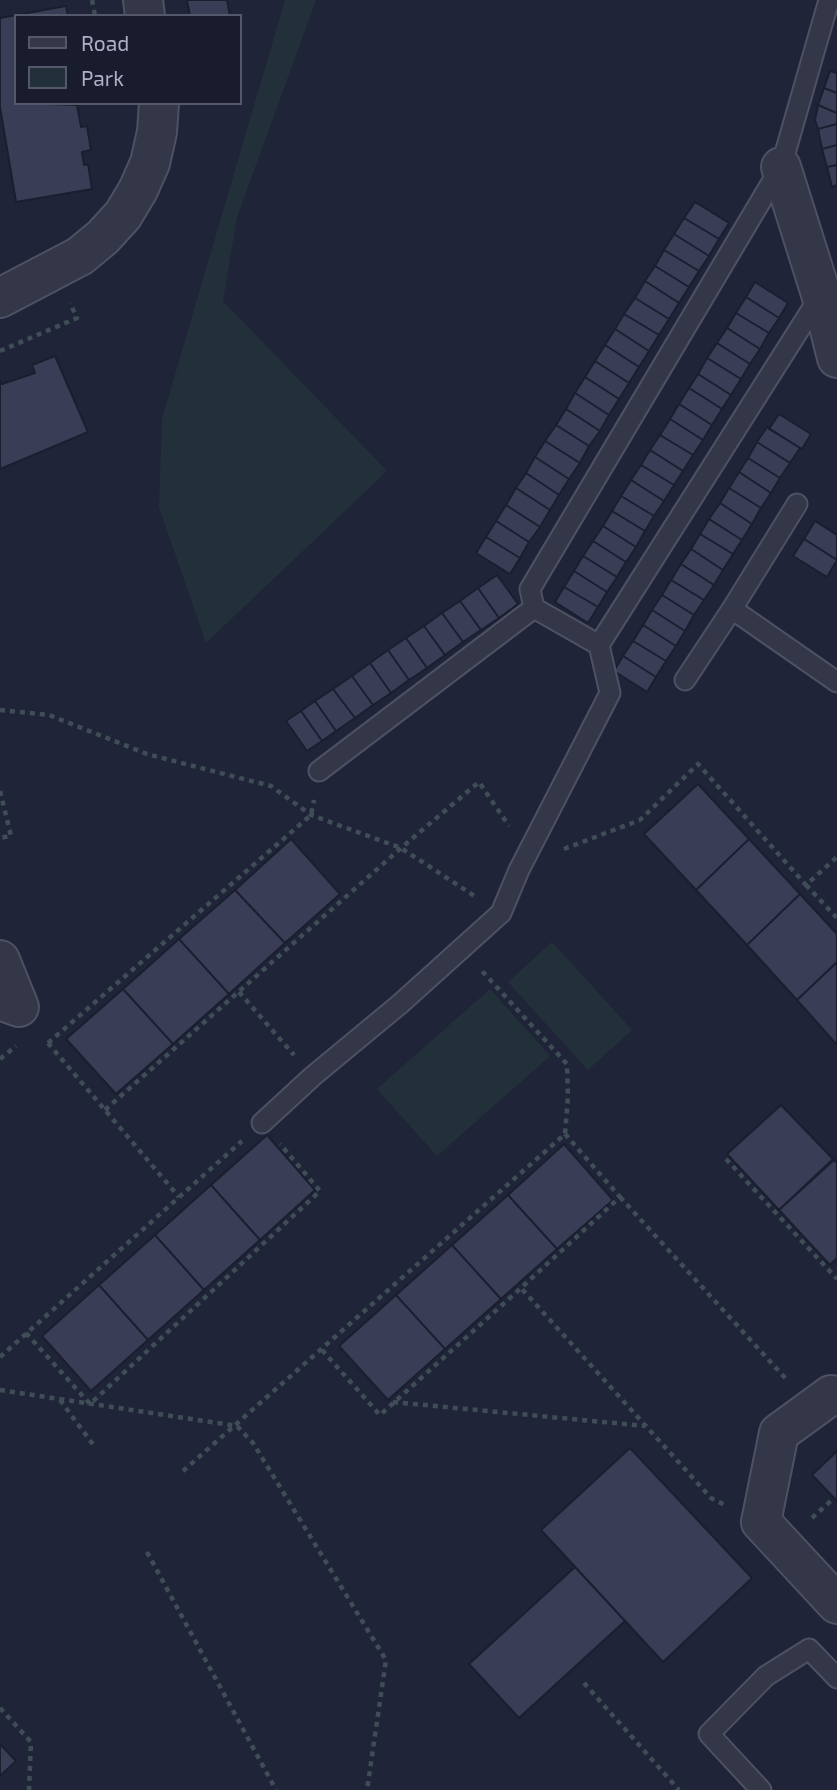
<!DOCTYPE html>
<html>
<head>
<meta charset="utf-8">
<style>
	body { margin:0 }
	#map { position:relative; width:837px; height:1790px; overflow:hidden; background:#202438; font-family:"Exo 2",sans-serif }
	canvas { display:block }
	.legend { position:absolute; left:14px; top:14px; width:228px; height:91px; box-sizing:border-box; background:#191c2d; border:2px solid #55586a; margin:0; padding:9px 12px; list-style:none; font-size:21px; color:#aeb1c5 }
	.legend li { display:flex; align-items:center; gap:14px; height:35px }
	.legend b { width:35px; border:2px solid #55586a }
</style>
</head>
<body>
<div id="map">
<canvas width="837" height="1790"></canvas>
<ul class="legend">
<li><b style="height:9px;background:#333748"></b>Road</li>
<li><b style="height:19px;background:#223139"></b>Park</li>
</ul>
</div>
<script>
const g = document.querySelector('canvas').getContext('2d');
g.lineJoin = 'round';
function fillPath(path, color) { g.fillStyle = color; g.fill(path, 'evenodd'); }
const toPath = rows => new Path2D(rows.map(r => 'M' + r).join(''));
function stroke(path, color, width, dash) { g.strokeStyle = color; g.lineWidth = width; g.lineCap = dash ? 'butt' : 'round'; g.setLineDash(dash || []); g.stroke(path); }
const green = toPath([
	[285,0,316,0,237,217,223,301,387,471,206,643,159,507,162,419],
	[552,942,632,1030,588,1070,508,982],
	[490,989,550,1056,437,1156,377,1089]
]);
const building = toPath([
	[187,0,227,0,230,16,190,16,187,0],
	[66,6,68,16,16,16,16,103,77,105,81,127,87,126,91,150,82,152,84,165,88,164,92,189,16,202,0,107,0,18,66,6],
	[830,71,837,73,837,93,824,88,830,71],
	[824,88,837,93,837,113,818,105,824,88],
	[818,105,837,113,837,124,818,129,815,120,818,105],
	[837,124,837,145,822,149,818,129,837,124],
	[837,145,837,165,827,167,822,149,837,145],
	[837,165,837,185,832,187,827,167,837,165],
	[695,202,729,223,719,239,684,218,695,202],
	[684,218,719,239,709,256,674,234,684,218],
	[674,234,709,256,699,271,664,250,674,234],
	[664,250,699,271,689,287,655,266,664,250],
	[655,266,689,287,679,303,645,281,655,266],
	[645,281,679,303,669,319,635,298,645,281],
	[755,282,788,303,779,318,746,297,755,282],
	[746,297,779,318,769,333,736,313,746,297],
	[635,298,669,319,659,335,624,314,635,298],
	[736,313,769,333,760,349,727,328,736,313],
	[624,314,659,335,649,351,615,329,624,314],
	[727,328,760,349,750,364,717,343,727,328],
	[615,329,649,351,639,367,605,345,615,329],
	[717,343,750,364,741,379,707,358,717,343],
	[605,345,639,367,629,383,595,361,605,345],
	[55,356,88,432,0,469,0,380,2,384,35,373,32,365,55,356],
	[707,358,741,379,731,395,698,374,707,358],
	[595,361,629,383,619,399,585,377,595,361],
	[698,374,731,395,722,409,689,388,698,374],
	[585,377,619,399,609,415,575,393,585,377],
	[689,388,722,409,712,425,679,404,689,388],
	[575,393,609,415,600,431,566,409,575,393],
	[679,404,712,425,703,440,670,419,679,404],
	[566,409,600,431,589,446,556,425,566,409],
	[779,414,811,434,802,449,769,429,779,414],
	[670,419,703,440,693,455,660,435,670,419],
	[556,425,589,446,580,463,545,441,556,425],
	[767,427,800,448,790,463,757,442,767,427],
	[660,435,693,455,683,471,650,450,660,435],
	[545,441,580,463,569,479,535,457,545,441],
	[757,442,790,463,780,478,748,458,757,442],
	[650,450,683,471,674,485,641,465,650,450],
	[535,457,569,479,559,495,526,473,535,457],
	[748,458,780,478,771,493,739,472,748,458],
	[641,465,674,485,664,501,631,480,641,465],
	[739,472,771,493,761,508,729,488,739,472],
	[526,473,559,495,550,510,516,488,526,473],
	[631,480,664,501,654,516,621,496,631,480],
	[516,488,550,510,540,527,506,505,516,488],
	[729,488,761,508,752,524,720,503,729,488],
	[621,496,654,516,645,531,612,511,621,496],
	[720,503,752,524,742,540,709,519,720,503],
	[506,505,540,527,529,542,496,521,506,505],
	[612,511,645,531,636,547,603,526,612,511],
	[709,519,742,540,733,554,700,534,709,519],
	[496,521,529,542,520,558,486,537,496,521],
	[815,521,837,535,837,560,804,539,815,521],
	[603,526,636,547,626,562,593,541,603,526],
	[700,534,733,554,723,570,691,549,700,534],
	[486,537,520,558,510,574,476,553,486,537],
	[804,539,837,560,827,577,793,556,804,539],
	[593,541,626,562,617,577,583,556,593,541],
	[691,549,723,570,714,585,681,564,691,549],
	[583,556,617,577,607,592,574,571,583,556],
	[681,564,714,585,704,600,671,580,681,564],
	[574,571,607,592,598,607,564,587,574,571],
	[497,575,518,604,499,618,478,588,497,575],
	[671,580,704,600,694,615,662,595,671,580],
	[564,587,598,607,588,623,555,602,564,587],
	[478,588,499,618,481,630,460,601,478,588],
	[662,595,694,615,685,631,652,610,662,595],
	[460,601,481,630,463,642,442,613,460,601],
	[652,610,685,631,676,646,643,625,652,610],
	[442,613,463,642,445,655,424,626,442,613],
	[643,625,676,646,666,661,633,641,643,625],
	[424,626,445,655,427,668,406,638,424,626],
	[406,638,427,668,409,680,388,650,406,638],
	[633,641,666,661,656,677,623,656,633,641],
	[388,650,409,680,391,693,370,663,388,650],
	[623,656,656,677,647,692,614,671,623,656],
	[370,663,391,693,373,705,352,676,370,663],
	[352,676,373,705,355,718,333,689,352,676],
	[333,689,355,718,336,731,315,701,333,689],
	[315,701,336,731,322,741,301,711,315,701],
	[301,711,322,741,307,751,286,721,301,711],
	[698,784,749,839,696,890,644,834,698,784],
	[291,839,340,894,285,943,235,890,291,839],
	[749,839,800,894,747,945,696,890,749,839],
	[235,890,285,943,229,994,179,939,235,890],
	[800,894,837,934,837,962,797,1000,747,945,800,894],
	[179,939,229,994,173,1044,123,989,179,939],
	[837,962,837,1045,797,1000,837,962],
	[123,989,173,1044,116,1094,66,1039,123,989],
	[781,1105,833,1159,779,1210,727,1154,781,1105],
	[267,1135,315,1190,260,1240,211,1185,267,1135],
	[564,1144,613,1200,557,1249,508,1195,564,1144],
	[834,1160,837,1163,837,1258,830,1265,779,1210,834,1160],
	[211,1185,260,1240,204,1290,155,1235,211,1185],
	[508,1195,557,1249,501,1299,452,1245,508,1195],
	[155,1235,204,1290,148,1340,99,1285,155,1235],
	[452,1245,501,1299,445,1349,396,1295,452,1245],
	[99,1285,148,1340,91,1391,42,1336,99,1285],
	[396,1295,445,1349,388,1400,339,1346,396,1295],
	[630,1448,752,1578,663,1662,541,1530,630,1448],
	[837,1451,837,1501,812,1475,837,1451],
	[575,1567,625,1621,519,1718,469,1664,575,1567],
	[0,1744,16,1761,0,1776,0,1744]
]);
const path = toPath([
	[92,0,95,16],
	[0,351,77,318,70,303],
	[0,710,49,715,147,754,271,786,311,815,401,848,476,897],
	[0,791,11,836,0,838],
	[564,849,640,820,698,764,806,885,837,857],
	[806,885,837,918],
	[239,992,294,1055],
	[48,1043,311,815,314,800],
	[48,1043,179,1197],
	[0,1059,16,1046],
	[105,1110,401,848,479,782,509,826],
	[565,1134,620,1197,521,1288,711,1498,725,1505],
	[726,1159,837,1279],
	[620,1197,787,1380],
	[26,1333,90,1404,320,1191,280,1144],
	[322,1350,380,1415,521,1288],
	[0,1357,242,1141],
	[0,1390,237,1426,253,1443,386,1660,367,1790],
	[60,1400,95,1447],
	[393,1402,645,1426],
	[183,1471,565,1134,568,1097,567,1064,482,971],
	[812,1518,834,1498],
	[147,1552,276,1790],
	[584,1683,679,1790],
	[0,1708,31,1742,29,1790]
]);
const lane = toPath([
	[797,504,732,609,837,682],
	[534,608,530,589,781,167,829,0],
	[685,680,732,609],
	[319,771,534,608,599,645,821,295],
	[262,1123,313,1076,400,1004,501,913,519,870,610,693,599,645],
	[761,1790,709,1734,766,1676,809,1649,837,1678]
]);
const street = toPath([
	[143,0,145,16],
	[781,167,821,294,837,358],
	[0,298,80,256,103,237,123,215,138,190,150,163,157,132,159,103],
	[0,960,19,1007,0,1000],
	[837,1396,831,1395,779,1433,761,1522,837,1604]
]);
fillPath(green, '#223139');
fillPath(building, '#393e56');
stroke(building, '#1b1e2f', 2);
stroke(lane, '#4e5163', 23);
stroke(street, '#4e5163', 42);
stroke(path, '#3f4e56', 4.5, [5, 5]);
stroke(lane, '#333748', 19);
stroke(street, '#333748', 38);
</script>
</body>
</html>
